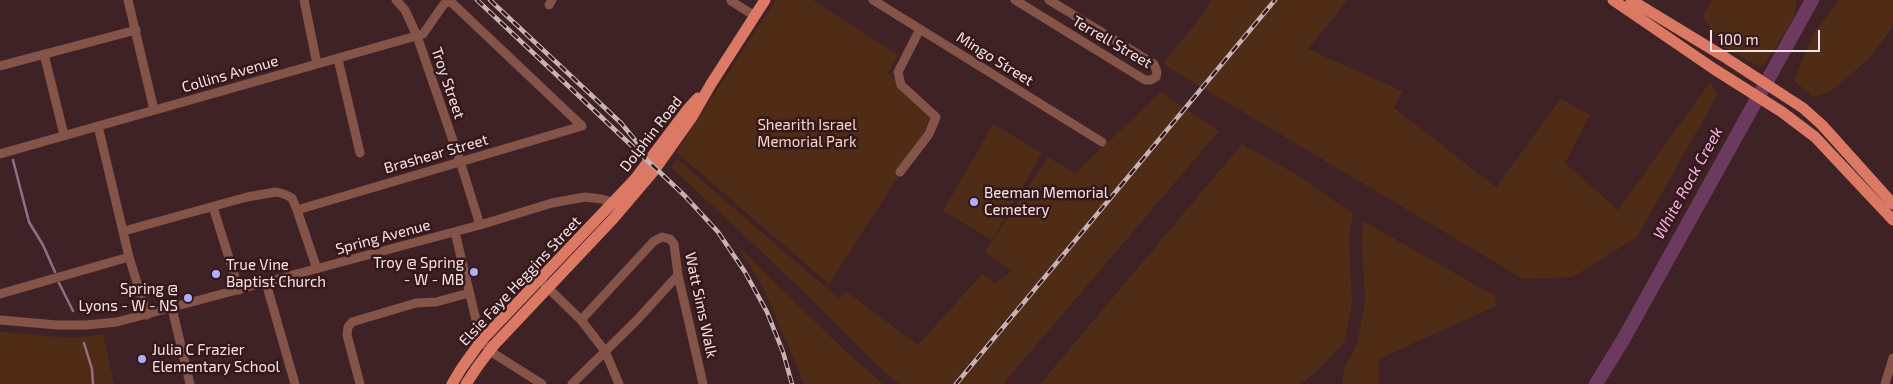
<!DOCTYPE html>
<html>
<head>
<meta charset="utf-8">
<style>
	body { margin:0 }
	#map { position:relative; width:1893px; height:384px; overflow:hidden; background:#3f2225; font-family:"Exo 2",sans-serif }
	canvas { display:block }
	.scale { position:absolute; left:1710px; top:30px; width:110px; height:22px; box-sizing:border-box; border:2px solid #f9e4e5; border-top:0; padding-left:6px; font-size:15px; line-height:18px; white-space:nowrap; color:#f9e4e5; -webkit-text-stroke:4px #34181b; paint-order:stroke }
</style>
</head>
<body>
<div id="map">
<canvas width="1893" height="384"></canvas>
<div class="scale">100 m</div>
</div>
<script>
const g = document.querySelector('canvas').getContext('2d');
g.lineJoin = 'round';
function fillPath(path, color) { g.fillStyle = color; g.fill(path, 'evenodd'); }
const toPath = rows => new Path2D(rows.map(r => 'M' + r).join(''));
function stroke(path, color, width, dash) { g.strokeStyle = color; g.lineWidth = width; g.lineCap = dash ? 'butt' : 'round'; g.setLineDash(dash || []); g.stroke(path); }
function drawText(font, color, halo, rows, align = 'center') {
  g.font = font + ' "Exo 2",sans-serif'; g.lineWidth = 5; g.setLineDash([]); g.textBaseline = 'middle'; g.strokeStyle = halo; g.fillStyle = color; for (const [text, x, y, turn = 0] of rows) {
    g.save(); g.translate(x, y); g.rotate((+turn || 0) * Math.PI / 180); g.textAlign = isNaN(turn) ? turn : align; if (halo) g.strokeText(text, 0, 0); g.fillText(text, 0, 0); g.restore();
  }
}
const green = toPath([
	[776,0,813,0,898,55,888,73,935,114,895,182,829,284,676,152],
	[1211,0,1348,0,1308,49,1402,91,1394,108,1496,187,1561,99,1590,115,1565,163,1618,210,1710,82,1718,94,1637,237,1573,277,1523,279,1163,64,1205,11],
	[1712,0,1797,0,1794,17,1764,66,1753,64,1721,45,1716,35,1702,16],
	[1839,0,1893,0,1893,26,1869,59,1830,92,1812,97,1794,80,1814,33],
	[1161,92,1219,131,1003,384,899,384,879,367,781,270,671,167,677,159,838,298,846,291,918,345,982,274,995,283,1012,271,985,252,1048,157,1075,173],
	[993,124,1042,153,992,240,943,211],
	[1242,144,1301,177,1353,214,1349,237,1352,303,1344,343,1318,370,1301,384,1040,384],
	[1363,221,1495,296,1496,306,1379,359,1379,384,1342,384,1344,369,1357,344,1365,301,1362,244],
	[736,244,840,346,883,384,804,384,763,287],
	[0,332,72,338,103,334,114,384,0,384]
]);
const stream = toPath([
	[13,160,29,222,43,245,55,272],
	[59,283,73,311],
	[84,343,92,369,93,384]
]);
const river = toPath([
	[1596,384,1623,340,1812,0]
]);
const minor = toPath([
	[128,0,154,110],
	[304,0,317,64],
	[396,0,405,10,417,36,460,161,480,225],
	[873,0,1102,142],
	[1015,0,1145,80,1151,80,1156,77,1157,72,1154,64,1049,0],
	[731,1,755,16],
	[549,5,552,0],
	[44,54,64,135],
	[338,59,360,153],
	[0,66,136,30],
	[98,126,129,257,147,315],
	[0,154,423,34,444,4,450,1,582,126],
	[900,172,929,134,936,117,901,85,898,72,920,29],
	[213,207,239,290],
	[297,210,582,126],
	[124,231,247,197,276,192,284,194,292,198,297,210,317,269],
	[455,232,481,341,496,355,542,384],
	[266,283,295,384],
	[545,285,581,320,605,351,619,384],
	[0,294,129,257],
	[172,308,190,384],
	[0,320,57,325,86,325,117,322,480,225,552,203,585,197,601,199,617,203],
	[581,320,654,241,662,237,670,239,674,244,678,275,703,384],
	[360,384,347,335,348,327,352,322,416,303,436,302,469,293],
	[572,384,637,320,678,275],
	[1885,384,1893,358]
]);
const major = toPath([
	[1613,0,1714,69,1782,112,1815,137,1893,220],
	[1631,0,1723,56,1803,108,1822,125,1893,204],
	[452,384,461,369,481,341,635,179,687,110,698,98],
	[466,384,478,366,494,345,613,219,653,172,692,117,711,84,765,0]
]);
const rail = toPath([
	[477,0,684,195,718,232,745,272,767,312,783,352,792,384],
	[490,0,621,123,640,146],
	[956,384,1275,0]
]);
const markers = [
	[974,202,5,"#adaffb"],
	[474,272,5,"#adaffb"],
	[216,274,5,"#adaffb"],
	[188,298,5,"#adaffb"],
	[142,359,5,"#adaffb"]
];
const streetNames = [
	["Terrell Street",1112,42,30],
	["Mingo Street",995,59,32],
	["Collins Avenue",230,74,-16],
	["Troy Street",448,83,71],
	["Dolphin Road",651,134,-52],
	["Brashear Street",436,154,-16],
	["Spring Avenue",383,237,-15],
	["Elsie Faye Heggins Street",520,281,-47],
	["Watt Sims Walk",701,305,78]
];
const parkNames = [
	["Shearith Israel",807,125],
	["Memorial Park",807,142]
];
const poiNames = [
	["Beeman Memorial",984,193],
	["Cemetery",984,210],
	["Troy @ Spring",464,263,"right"],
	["- W - MB",464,280,"right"],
	["True Vine",226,265],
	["Baptist Church",226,282],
	["Spring @",178,289,"right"],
	["Lyons - W - NS",178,306,"right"],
	["Julia C Frazier",152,350],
	["Elementary School",152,367]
];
const waterNames = [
	["White Rock Creek",1688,183,-61]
];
fillPath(green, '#4f2c15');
stroke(stream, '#966c87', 2.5);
stroke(river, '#6c395f', 14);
stroke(minor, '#845449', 9);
stroke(major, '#db7964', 11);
stroke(rail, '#c9b2b3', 4.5);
stroke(rail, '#34181b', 2.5, [8]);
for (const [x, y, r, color] of markers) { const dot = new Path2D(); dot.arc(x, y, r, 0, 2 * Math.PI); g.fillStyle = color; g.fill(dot); stroke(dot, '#34181b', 2); }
drawText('15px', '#f9e4e5', '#34181b', streetNames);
drawText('15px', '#f8d5c1', '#34181b', parkNames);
drawText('15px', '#f9e4e5', '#34181b', poiNames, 'left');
drawText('italic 16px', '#f8b7e4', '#34181b', waterNames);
</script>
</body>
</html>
